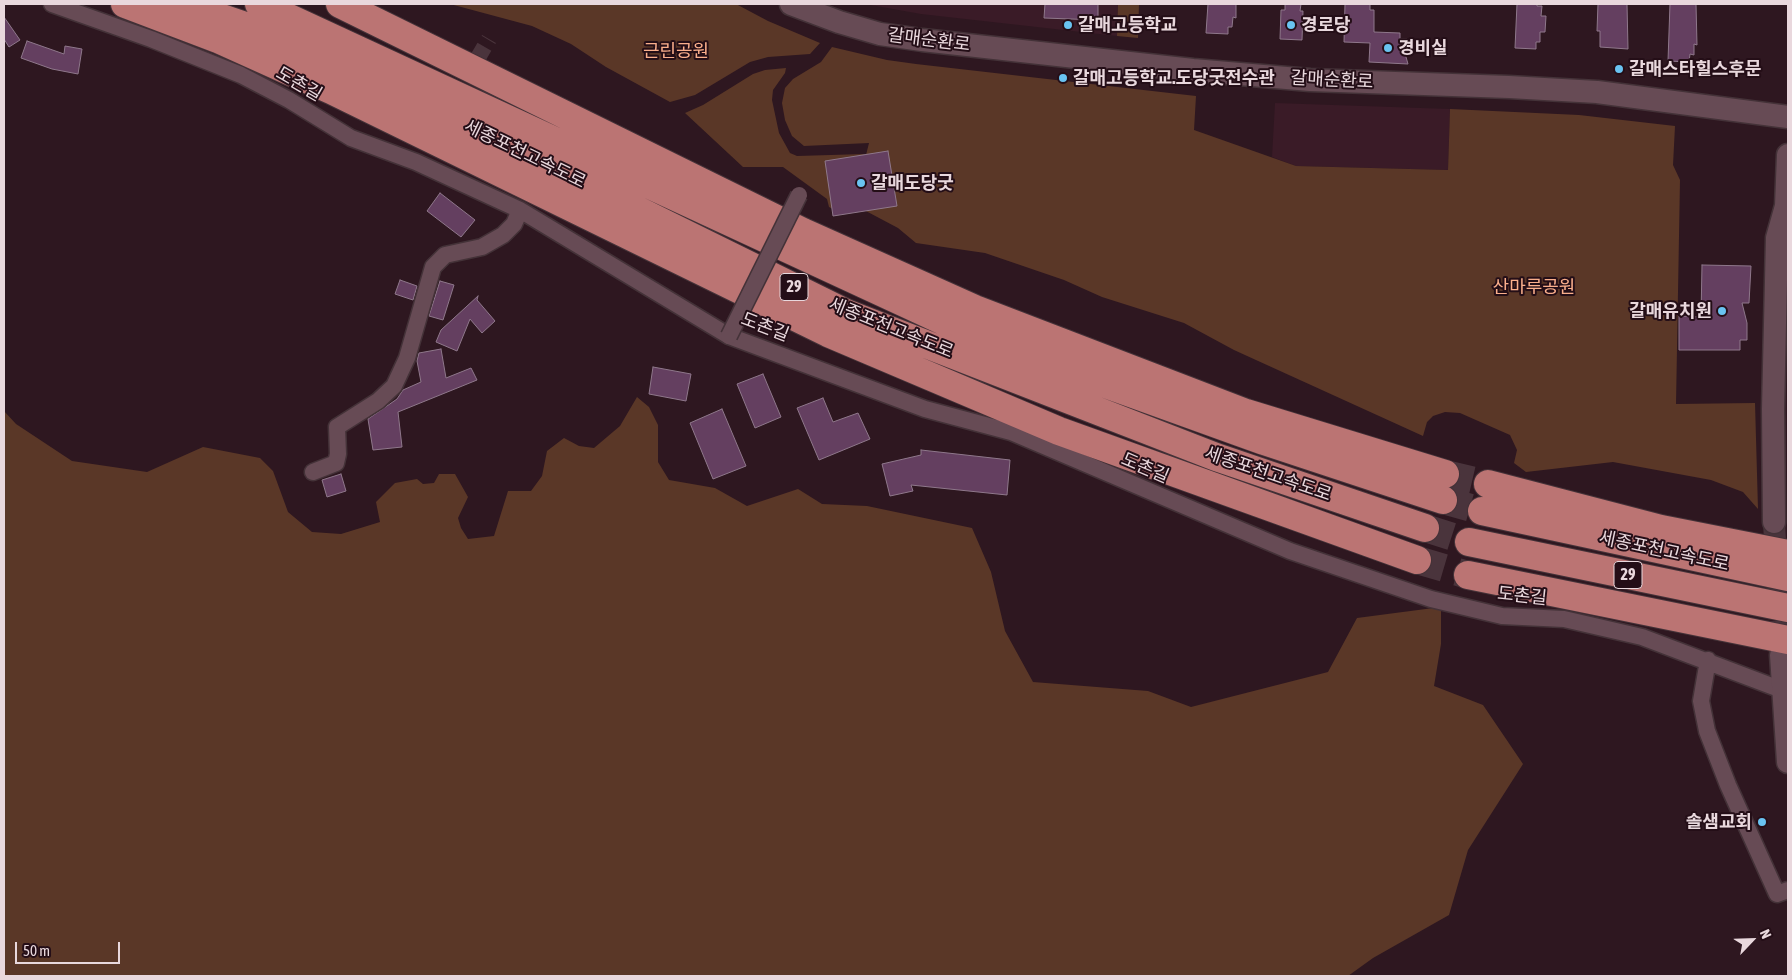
<!DOCTYPE html>
<html>
<head>
<meta charset="utf-8">
<style>
	body { margin:0 }
	#map { position:relative; width:1792px; height:980px; overflow:hidden; background:#2e1720; font-family:"Asap Condensed",sans-serif }
	canvas { display:block }
	.frame { position:absolute; inset:0; border:5px solid #e9d8dd; pointer-events:none }
	.north { position:absolute; left:1727px; top:915px; width:50px; height:50px; -webkit-text-stroke:4px #240e17; paint-order:stroke; rotate:66deg; font-size:14px; font-weight:700; line-height:20px; text-align:center; color:#e9d8dd }
	.north::after { content:''; display:block; margin:auto; width:18px; height:22px; background:#e9d8dd; clip-path:polygon(50% 0,100% 100%,50% 72%,0 100%) }
	.scale { position:absolute; left:15px; top:942px; width:105px; height:22px; box-sizing:border-box; border:2px solid #e9d8dd; border-top:0; padding-left:6px; font-size:15px; line-height:18px; white-space:nowrap; color:#e9d8dd; -webkit-text-stroke:4px #240e17; paint-order:stroke }
</style>
</head>
<body>
<div id="map">
<canvas width="1792" height="980"></canvas>
<div class="frame"></div>
<div class="north">N</div>
<div class="scale">50 m</div>
</div>
<script>
const g = document.querySelector('canvas').getContext('2d');
g.lineJoin = 'round';
function fillPath(path, color) { g.fillStyle = color; g.fill(path, 'evenodd'); }
const toPath = rows => new Path2D(rows.map(r => 'M' + r).join(''));
function stroke(path, color, width, dash) { g.strokeStyle = color; g.lineWidth = width; g.lineCap = dash ? 'butt' : 'round'; g.setLineDash(dash || []); g.stroke(path); }
function drawText(font, color, halo, rows, align = 'center') {
  g.font = font + ' "Asap Condensed","Noto Sans KR",sans-serif'; g.lineWidth = 4; g.setLineDash([]); g.textBaseline = 'middle'; g.strokeStyle = halo; g.fillStyle = color; for (const [text, x, y, turn = 0] of rows) {
    g.save(); g.translate(x, y); g.rotate((+turn || 0) * Math.PI / 180); g.textAlign = isNaN(turn) ? turn : align; if (halo) g.strokeText(text, 0, 0); g.fillText(text, 0, 0); g.restore();
  }
}
const built = toPath([
	[865,4,1118,4,1117,36,921,14],
	[1275,103,1450,109,1448,170,1296,166,1272,157]
]);
const green = toPath([
	[450,4,736,4,768,21,820,43,810,54,768,57,750,62,695,95,670,102,606,67,571,44,532,26],
	[1118,4,1139,4,1138,38,1117,36],
	[832,47,887,60,916,64,1196,96,1194,130,1296,166,1448,170,1450,109,1579,115,1675,126,1673,165,1680,180,1676,404,1755,403,1758,509,1743,492,1711,480,1613,462,1526,472,1514,463,1517,450,1510,435,1460,413,1445,412,1433,416,1427,422,1423,436,1234,350,1184,323,1102,297,1064,280,985,253,916,243,898,228,864,210,841,213,829,207,827,199,783,167,743,167,685,113,703,105,753,74,765,70,786,68,785,73,773,90,772,100,779,133,790,153,797,156,864,154,866,155,869,143,804,146,792,136,785,120,782,103,785,88,793,79,821,62],
	[637,397,649,407,658,425,658,462,669,480,715,488,747,506,798,489,822,504,867,506,972,528,991,572,1005,631,1033,682,1148,691,1191,707,1328,672,1357,618,1441,607,1441,644,1434,686,1483,705,1523,764,1468,850,1449,915,1373,958,1348,976,4,976,4,411,16,424,72,461,147,472,203,447,260,458,273,471,288,512,312,532,341,534,380,522,376,502,395,483,417,479,423,484,434,483,439,474,455,474,468,497,458,518,461,528,468,539,494,536,508,491,531,491,542,476,547,451,564,438,579,446,594,448,620,426]
]);
const building = toPath([
	[1045,4,1098,4,1098,20,1044,18,1045,4],
	[1208,4,1236,4,1236,18,1233,17,1232,27,1228,27,1228,34,1206,33,1208,4],
	[1285,4,1301,4,1300,11,1303,11,1302,40,1280,39,1281,10,1285,10,1285,4],
	[1345,4,1370,4,1370,10,1374,10,1374,32,1400,33,1400,39,1407,39,1406,57,1408,64,1369,62,1370,43,1344,42,1345,4],
	[1517,4,1537,4,1537,6,1542,6,1541,16,1546,16,1545,32,1540,32,1540,42,1536,42,1536,49,1515,48,1517,4],
	[1598,4,1627,4,1628,49,1600,47,1600,31,1597,31,1598,4],
	[1670,4,1696,4,1697,45,1694,44,1694,55,1690,54,1689,62,1668,61,1670,4],
	[4,17,20,40,9,47,4,39,4,17],
	[27,41,64,54,65,46,82,49,78,74,52,69,21,58,27,41],
	[888,151,897,206,833,216,825,161,888,151],
	[440,193,475,220,461,237,427,211,440,193],
	[1702,265,1751,266,1749,303,1742,303,1747,323,1747,340,1740,340,1740,350,1679,350,1679,316,1701,317,1702,265],
	[400,280,417,286,413,300,395,294,400,280],
	[440,281,454,285,443,320,429,316,440,281],
	[478,296,477,300,495,321,482,333,470,319,457,351,436,342,441,330,478,296],
	[441,349,446,378,471,368,477,380,398,412,402,447,373,450,368,419,397,399,403,390,421,382,417,361,419,353,441,349],
	[653,367,691,374,686,401,649,394,653,367],
	[763,374,781,417,755,428,737,384,763,374],
	[823,398,833,422,858,413,870,439,819,460,797,408,823,398],
	[722,409,746,466,713,479,690,423,722,409],
	[921,450,1010,460,1007,495,911,485,913,491,890,496,882,464,921,455,921,450],
	[341,474,346,491,327,497,322,480,341,474]
]);
const streetTunnel = toPath([
	[452,102,489,39]
]);
const secondaryTunnel = toPath([
	[1774,522,1781,655]
]);
const highwayTunnel = toPath([
	[1445,474,1488,484],
	[1443,500,1482,511],
	[1425,528,1469,542],
	[1417,560,1468,575]
]);
const street = toPath([
	[52,4,151,39,241,75,289,100,351,138,416,162,520,210,729,336,925,409,1011,432,1290,551,1431,599,1502,616,1564,619,1642,637,1782,690],
	[313,472,336,463,338,454,337,427,378,401,394,386,407,358,433,267,445,255,482,247,503,235,514,224,520,210],
	[1708,660,1701,701,1707,731,1728,785,1777,894,1788,890]
]);
const secondary = toPath([
	[791,4,839,22,880,34,922,40,1193,70,1310,80,1509,87,1597,92,1788,117],
	[1786,206,1788,155],
	[1774,522,1773,409,1777,238,1786,206,1788,220],
	[1781,655,1788,762]
]);
const highway = toPath([
	[125,4,220,40,331,90,828,333,1059,431,1417,560],
	[181,4,251,28,453,119,846,313,1216,457,1425,528],
	[259,4,989,342,1264,441,1443,500],
	[340,4,803,232,975,309,1246,413,1445,474],
	[1488,484,1661,529,1788,554],
	[1482,511,1788,577],
	[1469,542,1788,608],
	[1468,575,1788,640]
]);
const streetBridge = toPath([
	[729,336,799,195]
]);
const markers = [
	[1068,25,5,"#69c3f1"],
	[1291,25,5,"#69c3f1"],
	[1388,48,5,"#69c3f1"],
	[1619,69,5,"#69c3f1"],
	[1063,78,5,"#69c3f1"],
	[861,183,5,"#69c3f1"],
	[1722,311,5,"#69c3f1"],
	[1762,822,5,"#69c3f1"]
];
const shields = [
	[794,287,28],
	[1628,575,28]
];
const shieldNames = [
	["29",794,287],
	["29",1628,575]
];
const poiNames = [
	["갈매고등학교",1078,25],
	["경로당",1301,25],
	["경비실",1398,48],
	["갈매스타힐스후문",1629,69],
	["갈매고등학교.도당굿전수관",1073,78],
	["갈매도당굿",871,183],
	["갈매유치원",1712,311,"right"],
	["솔샘교회",1752,822,"right"]
];
const streetNames = [
	["갈매순환로",929,40,7],
	["갈매순환로",1332,80,3],
	["도촌길",299,84,30],
	["세종포천고속도로",525,154,26],
	["도촌길",765,327,21],
	["세종포천고속도로",891,328,22],
	["도촌길",1145,468,23],
	["세종포천고속도로",1268,474,19],
	["세종포천고속도로",1664,551,12],
	["도촌길",1522,596,6]
];
const parkNames = [
	["근린공원",676,51],
	["산마루공원",1534,287]
];
fillPath(built, '#3a1b27');
fillPath(green, '#5a3727');
fillPath(building, '#643f60');
stroke(building, '#8f788b', 1);
stroke(streetTunnel, '#4a343c', 16, [16, 8]);
stroke(secondaryTunnel, '#4a343c', 22, [22, 11]);
stroke(highwayTunnel, '#4a343c', 28, [28, 14]);
stroke(street, '#443238', 19);
stroke(secondary, '#443238', 25);
stroke(highway, '#443238', 30);
stroke(street, '#674b55', 16);
stroke(secondary, '#674b55', 22);
stroke(highway, '#bb7473', 28);
stroke(streetBridge, '#443238', 19, []);
stroke(streetBridge, '#674b55', 16);
for (const [x, y, r, color] of markers) { const dot = new Path2D(); dot.arc(x, y, r, 0, 2 * Math.PI); g.fillStyle = color; g.fill(dot); stroke(dot, '#240e17', 2); }
for (const [x, y, w] of shields) { const box = new Path2D(); box.roundRect(x - w / 2, y - 13.5, w, 27, 4); g.fillStyle = '#240e17'; g.fill(box); stroke(box, '#e9d8dd', 1); }
drawText('bold 16px', '#e9d8dd', null, shieldNames);
drawText('bold 18px', '#e9d8dd', '#240e17', poiNames, 'left');
drawText('18px', '#e9d8dd', '#240e17', streetNames);
drawText('18px', '#fbaf8c', '#240e17', parkNames);
</script>
</body>
</html>
